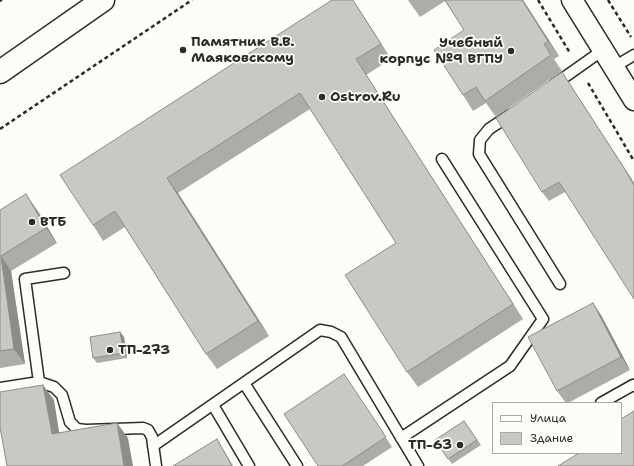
<!DOCTYPE html>
<html>
<head>
<meta charset="utf-8">
<style>
	body { margin:0 }
	#map { position:relative; width:634px; height:466px; overflow:hidden; background:#fdfcf7; font-family:"Shantell Sans",sans-serif }
	canvas { display:block }
	.legend { position:absolute; left:492px; top:402px; width:130px; height:52px; box-sizing:border-box; background:#fdfcf7; border:1px solid #a9a8a5; margin:0; padding:5px 7px; list-style:none; font-size:12px; color:#2b2b2b }
	.legend li { display:flex; align-items:center; gap:8px; height:20px }
	.legend b { width:20px; border:1px solid #a9a8a5 }
</style>
</head>
<body>
<div id="map">
<canvas width="634" height="466"></canvas>
<ul class="legend">
<li><b style="height:5px;background:#fdfcf7"></b>Улица</li>
<li><b style="height:11px;background:#c9c8c4"></b>Здание</li>
</ul>
</div>
<script>
const g = document.querySelector('canvas').getContext('2d');
g.lineJoin = 'round';
const toPath = rows => new Path2D(rows.map(r => 'M' + r).join(''));
function stroke(path, color, width, dash) { g.strokeStyle = color; g.lineWidth = width; g.lineCap = dash ? 'butt' : 'round'; g.setLineDash(dash || []); g.stroke(path); }
function fillPath(path, color) { g.fillStyle = color; g.fill(path, 'evenodd'); }
function drawText(font, color, halo, rows, align = 'center') {
  g.font = font + ' "Shantell Sans",sans-serif'; g.lineWidth = 3.5; g.setLineDash([]); g.textBaseline = 'middle'; g.strokeStyle = halo; g.fillStyle = color; for (const [text, x, y, turn = 0] of rows) {
    g.save(); g.translate(x, y); g.rotate((+turn || 0) * Math.PI / 180); g.textAlign = isNaN(turn) ? turn : align; if (halo) g.strokeText(text, 0, 0); g.fillText(text, 0, 0); g.restore();
  }
}
const path = toPath([
	[538,0,570,53],
	[608,0,631,37],
	[0,1,2,0],
	[588,83,634,161],
	[0,129,192,0]
]);
const lane = toPath([
	[614,67,634,55],
	[555,84,603,50],
	[510,115,489,129,480,140,479,154,560,284],
	[39,382,25,279,64,273],
	[244,383,297,466],
	[0,388,39,382,54,387,62,395,70,422,77,429,86,430,143,428,148,430,152,437,156,466],
	[601,403,633,385,634,386],
	[213,405,249,466],
	[401,438,510,366,543,319,442,159],
	[153,446,320,330,331,332,341,337,418,466]
]);
const street = toPath([
	[572,0,634,100]
]);
const secondary = toPath([
	[0,72,103,0]
]);
const wall = toPath([
	[408,0,523,0,559,56,554,59,562,71,496,117,486,103,473,111,463,95,464,30,445,1,420,17],
	[357,6,391,59,366,75,523,319,418,387,407,372,396,243,310,109,178,193,269,336,217,369,206,354,125,227,103,241,93,225],
	[569,82,565,192,549,201,542,192],
	[0,210,37,210,57,243,11,271,25,364,0,368],
	[601,315,630,370,568,403,566,403,557,391],
	[120,332,124,337,127,358,97,363,93,358],
	[344,374,392,447,363,466,318,466],
	[464,421,481,445,452,464,435,440]
]);
const shadedWall = toPath([
	[353,0,357,6,391,59,381,44],
	[522,0,523,0,559,56,548,41],
	[356,59,366,75,523,319,513,304],
	[562,72,631,178,634,183,634,185],
	[167,178,178,193,269,336,258,321],
	[26,194,37,210,57,243,46,228],
	[1,256,11,271,25,364,14,349],
	[593,303,601,315,630,370,621,357],
	[120,332,124,337,127,358,124,353],
	[43,385,54,400,62,450,52,434],
	[117,423,128,438,133,466,124,466],
	[217,439,223,449,233,466,232,466]
]);
const building = toPath([
	[332,0,353,0,381,44,356,59,513,304,407,372,345,275,396,243,300,93,167,178,258,321,206,354,115,211,93,225,60,175,332,0],
	[445,0,522,0,548,41,544,44,551,55,485,101,476,87,463,95,434,50,464,30,445,0],
	[562,72,624,168,634,185,634,299,559,182,542,192,496,118,562,72],
	[26,194,46,228,1,256,14,349,0,351,0,210,26,194],
	[593,303,621,357,557,391,528,337,593,303],
	[120,332,124,353,93,358,90,337,120,332],
	[344,374,386,437,342,466,318,466,284,414,344,374],
	[43,385,52,434,117,423,124,466,7,466,0,427,0,392,43,385],
	[634,411,634,466,558,466,579,453,621,453,621,419,634,411],
	[464,421,477,440,448,459,435,440,464,421],
	[217,439,232,466,173,466,217,439]
]);
const markers = [
	[183,50,4,"#2b2b2b"],
	[511,51,4,"#2b2b2b"],
	[322,97,4,"#2b2b2b"],
	[32,222,4,"#2b2b2b"],
	[110,350,4,"#2b2b2b"],
	[460,445,4,"#2b2b2b"]
];
const poiNames = [
	["Памятник В.В.",191,42],
	["Маяковскому",191,58],
	["Учебный",503,43,"right"],
	["корпус №9 ВГПУ",503,59,"right"],
	["Ostrov.Ru",330,97],
	["ВТБ",40,222],
	["ТП-273",118,350],
	["ТП-63",452,445,"right"]
];
stroke(lane, '#2b2b2b', 13);
stroke(street, '#2b2b2b', 23);
stroke(secondary, '#2b2b2b', 25);
stroke(path, '#2b2b2b', 2.5, [4, 3]);
stroke(lane, '#fdfcf7', 10);
stroke(street, '#fdfcf7', 20);
stroke(secondary, '#fdfcf7', 22);
fillPath(wall, '#adaca9');
fillPath(shadedWall, '#8d8c89');
fillPath(building, '#c9c8c4');
stroke(building, '#8d8c89', 1);
for (const [x, y, r, color] of markers) { const dot = new Path2D(); dot.arc(x, y, r, 0, 2 * Math.PI); g.fillStyle = color; g.fill(dot); stroke(dot, '#fdfcf7', 1.5); }
drawText('bold 14px', '#2b2b2b', '#fdfcf7', poiNames, 'left');
</script>
</body>
</html>
